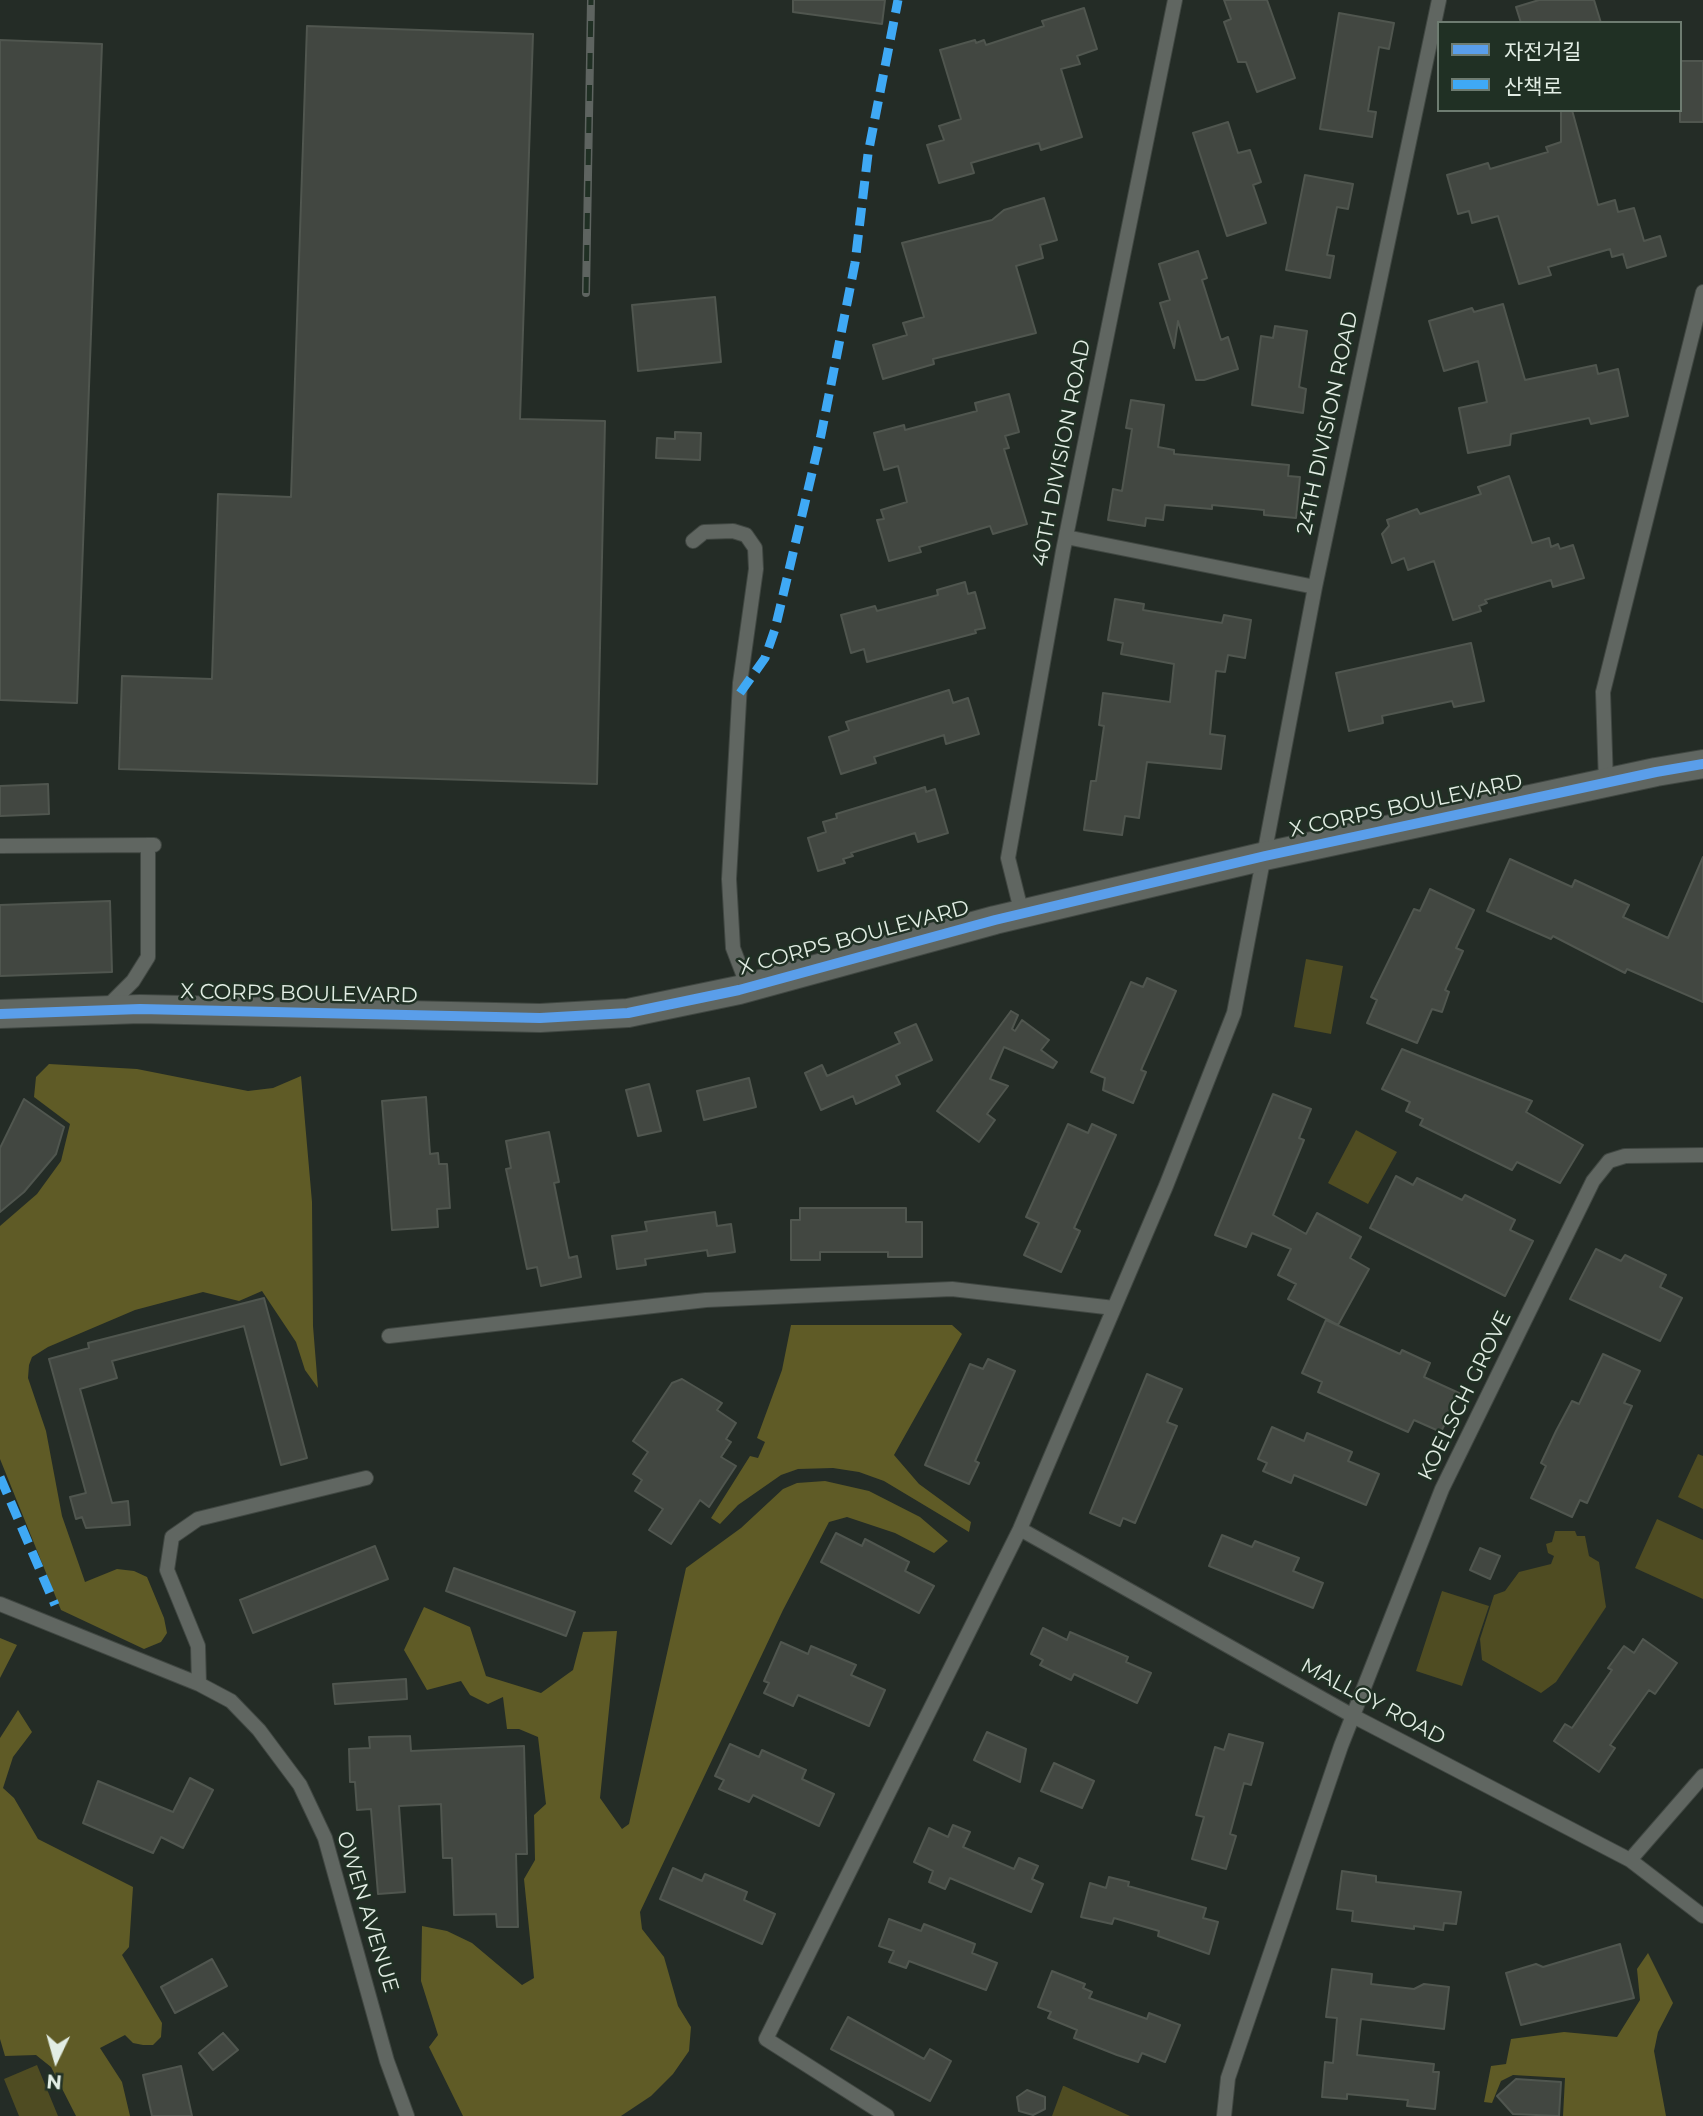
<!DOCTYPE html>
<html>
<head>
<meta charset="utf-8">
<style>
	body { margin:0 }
	#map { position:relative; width:1703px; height:2116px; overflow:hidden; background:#242c26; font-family:Montserrat,"Noto Sans KR",sans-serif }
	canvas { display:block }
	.legend { position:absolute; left:1437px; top:21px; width:245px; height:91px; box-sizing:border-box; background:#203024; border:2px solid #6e7c71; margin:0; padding:9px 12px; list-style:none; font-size:21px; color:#e2ede4 }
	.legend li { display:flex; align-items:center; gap:14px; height:35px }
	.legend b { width:35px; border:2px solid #6e7c71 }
	.north { position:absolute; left:21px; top:2025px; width:70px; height:70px; -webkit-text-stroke:5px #203024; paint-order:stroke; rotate:185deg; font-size:19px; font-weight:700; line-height:28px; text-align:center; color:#e2ede4 }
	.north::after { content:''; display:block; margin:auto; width:24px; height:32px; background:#e2ede4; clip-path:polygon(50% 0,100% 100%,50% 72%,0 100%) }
</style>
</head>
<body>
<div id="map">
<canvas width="1703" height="2116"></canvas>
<ul class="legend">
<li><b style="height:9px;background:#5a9eea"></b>자전거길</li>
<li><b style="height:9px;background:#3fa9f5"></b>산책로</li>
</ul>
<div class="north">N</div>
</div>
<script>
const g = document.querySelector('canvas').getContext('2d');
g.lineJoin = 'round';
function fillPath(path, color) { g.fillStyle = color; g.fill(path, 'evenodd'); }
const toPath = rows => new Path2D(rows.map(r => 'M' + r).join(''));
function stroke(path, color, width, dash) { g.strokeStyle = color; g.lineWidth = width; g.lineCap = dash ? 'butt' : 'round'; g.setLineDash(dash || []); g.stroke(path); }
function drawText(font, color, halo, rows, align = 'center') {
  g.font = font + ' Montserrat,sans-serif'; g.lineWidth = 5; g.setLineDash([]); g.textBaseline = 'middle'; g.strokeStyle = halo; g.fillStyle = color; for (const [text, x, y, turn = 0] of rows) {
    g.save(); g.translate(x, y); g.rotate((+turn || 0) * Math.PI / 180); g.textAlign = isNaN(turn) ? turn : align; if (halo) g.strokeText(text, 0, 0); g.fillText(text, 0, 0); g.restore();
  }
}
const green = toPath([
	[1306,959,1343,966,1331,1034,1294,1027],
	[1356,1130,1397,1152,1368,1204,1328,1183],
	[1698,1454,1703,1456,1703,1509,1678,1497],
	[1657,1519,1703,1540,1703,1599,1635,1568],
	[1555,1531,1575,1531,1577,1536,1585,1536,1589,1556,1599,1562,1606,1607,1556,1682,1541,1693,1482,1660,1480,1639,1494,1595,1505,1591,1519,1572,1551,1564,1554,1556,1548,1553,1546,1544,1552,1542],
	[1442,1591,1489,1606,1462,1686,1416,1671],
	[37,2065,58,2116,19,2116,4,2079],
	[1063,2086,1064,2086,1130,2116,1052,2116]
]);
const forest = toPath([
	[49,1064,137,1069,248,1091,273,1088,301,1076,312,1202,313,1326,318,1388,305,1370,296,1342,262,1291,239,1301,203,1292,135,1310,48,1347,32,1357,29,1365,28,1378,46,1431,62,1516,85,1582,117,1569,134,1571,147,1577,164,1618,167,1633,161,1642,144,1649,61,1610,0,1459,0,1226,37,1194,61,1161,70,1124,34,1097,36,1077],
	[791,1325,952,1325,962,1334,894,1455,919,1484,971,1522,969,1532,884,1481,859,1472,833,1468,798,1469,781,1475,738,1505,720,1524,711,1518,750,1456,758,1458,765,1442,757,1438,782,1370],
	[825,1481,869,1491,920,1517,948,1541,934,1553,895,1533,847,1517,829,1522,783,1610,640,1912,642,1929,664,1957,678,2006,691,2027,689,2051,673,2074,651,2096,621,2116,463,2116,429,2047,438,2035,421,1981,422,1926,447,1931,472,1943,522,1985,534,1978,524,1879,535,1860,534,1815,546,1804,538,1737,519,1729,507,1729,503,1697,488,1704,470,1695,461,1681,427,1690,404,1650,424,1607,470,1627,486,1676,541,1693,573,1670,583,1632,617,1631,600,1798,622,1829,629,1824,686,1568,741,1528,783,1489,797,1483],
	[0,1638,17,1645,0,1678],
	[18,1710,32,1732,13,1757,3,1788,14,1798,38,1839,133,1887,129,1947,122,1955,162,2023,161,2037,153,2045,143,2045,133,2043,125,2035,100,2048,122,2082,130,2116,76,2116,51,2067,36,2055,5,2056,0,2039,0,1738],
	[1648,1953,1673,2003,1658,2032,1654,2051,1666,2116,1563,2116,1565,2078,1513,2075,1501,2081,1492,2103,1484,2102,1491,2066,1506,2064,1511,2039,1564,2032,1617,2037,1640,2000,1637,1969]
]);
const building = toPath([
	[793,0,885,0,882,24,793,12,793,0],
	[1224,0,1267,0,1295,78,1257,92,1246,62,1238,62,1224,22,1231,19,1224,0],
	[1539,0,1594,0,1601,23,1521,23,1516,7,1539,0],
	[1084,8,1097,49,1077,56,1080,64,1061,69,1082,137,1041,150,1039,143,971,163,974,173,939,183,927,145,944,140,939,126,961,119,940,50,975,40,976,43,984,40,986,45,1044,26,1042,21,1084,8],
	[1339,13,1394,23,1389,49,1379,47,1368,111,1376,112,1372,137,1320,129,1339,13],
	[307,26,533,34,520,419,605,421,597,784,119,769,122,676,212,679,218,494,291,497,307,26],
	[0,40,102,44,77,703,0,700,0,40],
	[1680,61,1703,61,1703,122,1680,122,1680,61],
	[1561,110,1572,110,1598,205,1615,200,1618,212,1634,208,1644,241,1660,236,1666,256,1627,268,1623,254,1612,257,1610,249,1548,267,1551,275,1519,284,1498,216,1472,223,1469,211,1458,214,1447,175,1488,163,1490,169,1548,152,1546,147,1561,142,1561,110],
	[1228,122,1238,153,1250,150,1261,182,1253,185,1266,223,1227,236,1193,133,1228,122],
	[1305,175,1353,184,1348,209,1337,207,1327,255,1334,256,1330,278,1286,270,1305,175],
	[1044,198,1057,240,1040,245,1043,258,1016,266,1036,333,933,359,934,364,883,379,873,345,907,335,903,323,924,317,902,243,992,220,1004,210,1044,198],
	[1198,251,1207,278,1202,280,1221,340,1228,337,1238,369,1204,380,1196,380,1178,321,1174,348,1160,303,1170,300,1159,264,1198,251],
	[715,297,721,362,638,371,632,305,715,297],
	[1503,304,1525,380,1596,365,1598,374,1618,369,1628,416,1591,424,1589,418,1511,434,1510,445,1468,453,1459,408,1487,402,1478,361,1444,371,1429,321,1472,308,1474,312,1503,304],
	[1275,326,1307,331,1299,387,1306,389,1303,413,1252,405,1261,336,1273,338,1275,326],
	[1009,394,1019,432,1005,436,1009,448,1004,449,1027,524,993,534,990,526,919,547,921,552,889,561,877,520,884,519,881,510,907,502,898,466,884,470,874,433,904,425,905,430,977,411,975,403,1009,394],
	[1131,400,1164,405,1158,447,1174,450,1174,454,1289,465,1288,476,1300,477,1296,518,1264,515,1264,510,1212,505,1212,509,1165,505,1163,520,1146,518,1145,526,1108,520,1113,489,1122,491,1132,429,1126,428,1131,400],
	[675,432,701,433,700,460,656,458,657,438,675,439,675,432],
	[1509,476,1532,543,1549,538,1551,547,1558,544,1560,549,1573,545,1584,578,1553,587,1551,580,1485,600,1487,603,1479,606,1481,611,1453,620,1434,561,1408,570,1404,558,1392,563,1382,534,1389,526,1387,520,1417,509,1420,514,1481,494,1478,487,1509,476],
	[965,582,968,594,975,592,985,628,975,630,976,633,867,662,864,649,851,653,841,615,875,606,877,611,938,595,937,590,965,582],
	[1115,599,1144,604,1143,610,1222,623,1224,615,1251,620,1245,658,1228,655,1225,672,1216,671,1210,734,1225,736,1221,769,1147,762,1139,818,1125,816,1122,835,1084,830,1091,781,1096,781,1104,726,1099,725,1103,693,1170,702,1174,664,1121,654,1123,643,1108,640,1115,599],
	[1471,643,1484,701,1454,707,1452,701,1382,716,1383,723,1349,731,1336,673,1471,643],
	[949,690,953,703,968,698,979,734,946,744,944,735,874,757,876,763,841,774,829,737,849,730,846,722,949,690],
	[48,784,49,814,0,816,0,786,48,784],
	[925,787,926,792,935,789,948,833,918,842,915,833,851,853,853,856,843,859,845,863,818,871,808,838,826,832,823,822,837,818,836,814,925,787],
	[1703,857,1703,1002,1627,969,1625,973,1553,936,1551,939,1487,911,1510,859,1572,887,1575,880,1629,905,1623,917,1668,938,1703,857],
	[1430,889,1474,910,1456,948,1463,951,1445,990,1449,992,1442,1012,1432,1009,1417,1043,1367,1023,1377,1000,1371,997,1414,909,1420,911,1430,889],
	[110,901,112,972,0,976,0,905,110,901],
	[1147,978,1176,991,1141,1070,1146,1072,1133,1103,1103,1090,1105,1078,1091,1072,1131,982,1143,987,1147,978],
	[1011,1011,1018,1015,1012,1029,1015,1031,1022,1020,1049,1040,1041,1050,1057,1062,1053,1068,1004,1047,990,1079,1008,1086,987,1114,995,1120,979,1142,937,1111,1011,1011],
	[916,1024,932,1060,896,1076,900,1084,856,1104,853,1096,821,1110,805,1073,822,1065,827,1076,900,1043,895,1033,916,1024],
	[1402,1049,1532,1101,1526,1112,1583,1145,1560,1183,1517,1162,1512,1170,1420,1125,1423,1119,1406,1111,1410,1102,1382,1089,1402,1049],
	[749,1078,756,1107,704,1120,697,1091,749,1078],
	[649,1084,661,1131,638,1136,626,1090,649,1084],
	[1273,1094,1311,1109,1299,1138,1304,1140,1273,1215,1306,1234,1317,1213,1361,1237,1350,1258,1369,1269,1338,1325,1288,1299,1296,1284,1278,1275,1291,1249,1252,1233,1246,1247,1215,1235,1273,1094],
	[426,1097,430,1154,438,1153,439,1164,447,1164,450,1208,437,1209,438,1227,392,1230,382,1101,426,1097],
	[24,1099,64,1127,56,1154,24,1192,0,1212,0,1148,24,1099],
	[1068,1124,1088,1133,1092,1124,1116,1135,1074,1228,1080,1231,1061,1272,1024,1255,1039,1223,1026,1217,1068,1124],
	[549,1132,559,1182,554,1183,569,1258,577,1256,581,1277,541,1286,537,1267,527,1269,506,1169,511,1168,506,1141,549,1132],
	[1396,1176,1413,1185,1417,1178,1462,1200,1465,1195,1515,1220,1510,1230,1533,1241,1505,1296,1370,1228,1396,1176],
	[800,1208,906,1208,906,1222,922,1222,922,1257,888,1257,888,1252,820,1252,820,1260,791,1260,791,1220,800,1220,800,1208],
	[715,1212,717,1226,731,1224,735,1252,708,1256,707,1250,645,1259,646,1265,617,1269,612,1236,647,1231,645,1222,715,1212],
	[1596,1249,1621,1261,1625,1255,1666,1275,1660,1287,1682,1298,1660,1341,1570,1299,1596,1249],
	[264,1298,307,1458,281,1465,244,1326,112,1361,117,1378,80,1389,112,1503,128,1501,130,1525,86,1528,82,1517,76,1519,70,1497,86,1493,49,1359,89,1348,88,1343,264,1298],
	[1326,1320,1400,1354,1402,1350,1430,1363,1424,1377,1459,1393,1441,1432,1414,1420,1408,1432,1318,1392,1322,1382,1302,1373,1326,1320],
	[1603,1354,1640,1371,1624,1403,1632,1406,1587,1503,1580,1500,1572,1517,1531,1498,1546,1466,1541,1463,1556,1431,1572,1401,1579,1404,1603,1354],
	[988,1359,1015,1371,975,1461,979,1463,969,1484,925,1465,970,1364,983,1369,988,1359],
	[1147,1374,1182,1389,1167,1422,1177,1426,1135,1523,1123,1518,1120,1526,1090,1513,1147,1374],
	[682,1379,722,1403,717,1410,736,1423,726,1439,731,1442,721,1457,736,1466,709,1507,700,1500,671,1544,649,1530,663,1509,635,1491,642,1480,633,1474,648,1452,633,1441,672,1383,682,1379],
	[1272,1427,1304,1441,1307,1433,1352,1452,1348,1461,1379,1474,1366,1505,1294,1475,1291,1483,1263,1471,1267,1463,1258,1459,1272,1427],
	[836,1533,862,1546,865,1539,909,1562,905,1571,934,1586,919,1613,821,1562,836,1533],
	[1222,1535,1252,1547,1255,1541,1299,1558,1293,1571,1323,1583,1313,1608,1209,1566,1222,1535],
	[375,1546,388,1579,253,1633,240,1600,375,1546],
	[1480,1548,1500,1556,1490,1579,1470,1570,1480,1548],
	[454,1568,575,1612,566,1636,446,1591,454,1568],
	[1043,1628,1067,1640,1070,1632,1128,1657,1126,1662,1151,1673,1137,1703,1074,1674,1071,1680,1040,1665,1043,1660,1031,1654,1043,1628],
	[1643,1639,1677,1663,1655,1694,1649,1690,1610,1745,1615,1748,1599,1772,1554,1741,1565,1724,1572,1728,1612,1670,1608,1668,1624,1646,1634,1653,1643,1639],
	[781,1642,808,1654,811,1646,856,1665,851,1675,885,1690,869,1726,798,1695,793,1706,764,1693,769,1683,764,1681,781,1642],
	[406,1679,407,1699,335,1704,333,1684,406,1679],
	[987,1732,1026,1749,1020,1782,974,1760,987,1732],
	[1229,1734,1263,1743,1251,1785,1244,1783,1230,1834,1236,1836,1226,1869,1192,1859,1204,1817,1196,1815,1215,1747,1224,1750,1229,1734],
	[410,1736,411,1751,524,1746,527,1854,516,1854,518,1927,497,1927,496,1914,454,1915,452,1858,443,1858,441,1804,399,1806,405,1892,378,1894,371,1809,357,1810,355,1782,350,1782,349,1749,370,1748,369,1737,410,1736],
	[730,1744,759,1757,762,1750,806,1770,802,1779,834,1794,819,1826,753,1795,749,1802,719,1789,724,1780,715,1776,730,1744],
	[1054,1763,1094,1781,1082,1808,1041,1791,1054,1763],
	[190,1778,213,1790,183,1848,161,1837,153,1853,83,1823,98,1781,173,1812,190,1778],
	[953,1825,970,1832,963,1847,1014,1869,1019,1858,1038,1866,1032,1879,1043,1884,1031,1912,950,1878,945,1889,929,1882,933,1871,914,1862,929,1828,948,1837,953,1825],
	[673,1868,702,1881,705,1874,747,1892,744,1900,775,1914,762,1944,660,1899,673,1868],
	[1342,1871,1376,1876,1376,1882,1461,1892,1456,1924,1444,1923,1443,1930,1414,1926,1414,1929,1352,1921,1353,1911,1337,1909,1342,1871],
	[1109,1877,1129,1882,1128,1886,1206,1908,1203,1918,1218,1922,1209,1954,1158,1936,1159,1931,1114,1918,1112,1924,1081,1917,1090,1883,1106,1888,1109,1877],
	[889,1919,921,1931,924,1924,975,1944,972,1953,997,1963,986,1990,909,1961,906,1968,889,1962,894,1951,879,1946,889,1919],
	[1620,1944,1634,1998,1521,2025,1506,1973,1536,1964,1543,1967,1620,1944],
	[212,1959,227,1986,175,2013,161,1987,212,1959],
	[1332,1969,1372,1974,1371,1984,1414,1989,1424,1984,1449,1987,1444,2029,1361,2019,1357,2055,1434,2064,1433,2072,1439,2072,1435,2109,1407,2106,1408,2100,1347,2094,1347,2099,1322,2097,1325,2062,1333,2063,1337,2018,1326,2017,1332,1969],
	[1052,1971,1085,1984,1083,1988,1092,1992,1089,1998,1147,2019,1149,2013,1180,2025,1165,2062,1142,2053,1138,2062,1117,2055,1074,2038,1077,2030,1048,2018,1051,2012,1038,2007,1052,1971],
	[848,2017,924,2059,930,2049,951,2061,930,2101,831,2049,848,2017],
	[223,2033,238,2050,213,2070,199,2053,223,2033],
	[181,2066,192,2116,152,2116,143,2075,181,2066],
	[1516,2079,1561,2082,1559,2116,1513,2114,1497,2096,1516,2079],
	[1027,2090,1045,2097,1045,2109,1033,2115,1019,2111,1017,2097,1027,2090]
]);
const lane = toPath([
	[1066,537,1315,587],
	[693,541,704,532,733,531,746,535,755,548,756,569,740,683,729,879,733,948,748,987],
	[1606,783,1603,692,1703,292],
	[0,846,154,845],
	[1022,914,1008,858,1063,551,1175,0],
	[107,1007,133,981,148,957,148,845],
	[389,1336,706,1300,952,1289,1114,1308],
	[1020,1529,1353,1716,1630,1860,1703,1916],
	[0,1604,199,1684,231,1701,259,1730,300,1785,325,1838,387,2061,407,2116],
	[199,1684,198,1646,167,1570,172,1537,198,1519,366,1478],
	[1630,1860,1703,1776],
	[887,2116,766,2039,1020,1529,1166,1186,1234,1013,1315,587,1439,0],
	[1224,2116,1228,2078,1341,1746,1442,1489,1593,1181,1609,1161,1625,1156,1703,1155]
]);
const street = toPath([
	[0,1014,140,1009,540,1018,628,1013,739,990,995,920,1265,856,1656,772,1703,764]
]);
const rail = toPath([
	[586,293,591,0]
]);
const quiet = toPath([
	[740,693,765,658,775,629,821,435,855,263,868,154,898,0],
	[0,1477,55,1605]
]);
const cycleway = toPath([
	[0,1014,140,1009,540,1018,628,1013,739,990,995,920,1265,856,1656,772,1703,764]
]);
const streetNames = [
	["24TH DIVISION ROAD",1328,423,-78],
	["40TH DIVISION ROAD",1062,453,-79],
	["X CORPS BOULEVARD",1406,806,-12],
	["X CORPS BOULEVARD",854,938,-15],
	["X CORPS BOULEVARD",299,994,1],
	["KOELSCH GROVE",1465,1396,-64],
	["MALLOY ROAD",1373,1702,28],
	["OWEN AVENUE",367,1912,73]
];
fillPath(green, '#4f4c22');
fillPath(forest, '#5f5b26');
fillPath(building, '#424741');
stroke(building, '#50564f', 2);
stroke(lane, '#404742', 16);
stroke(street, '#404742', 30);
stroke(lane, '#606661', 14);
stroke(street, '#606661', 28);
stroke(rail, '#5e6460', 8);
stroke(rail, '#203024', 5, [16]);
stroke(quiet, '#3fa9f5', 9, [18, 9]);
stroke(cycleway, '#5a9eea', 10);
drawText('21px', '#e2ede4', '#203024', streetNames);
</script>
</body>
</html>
